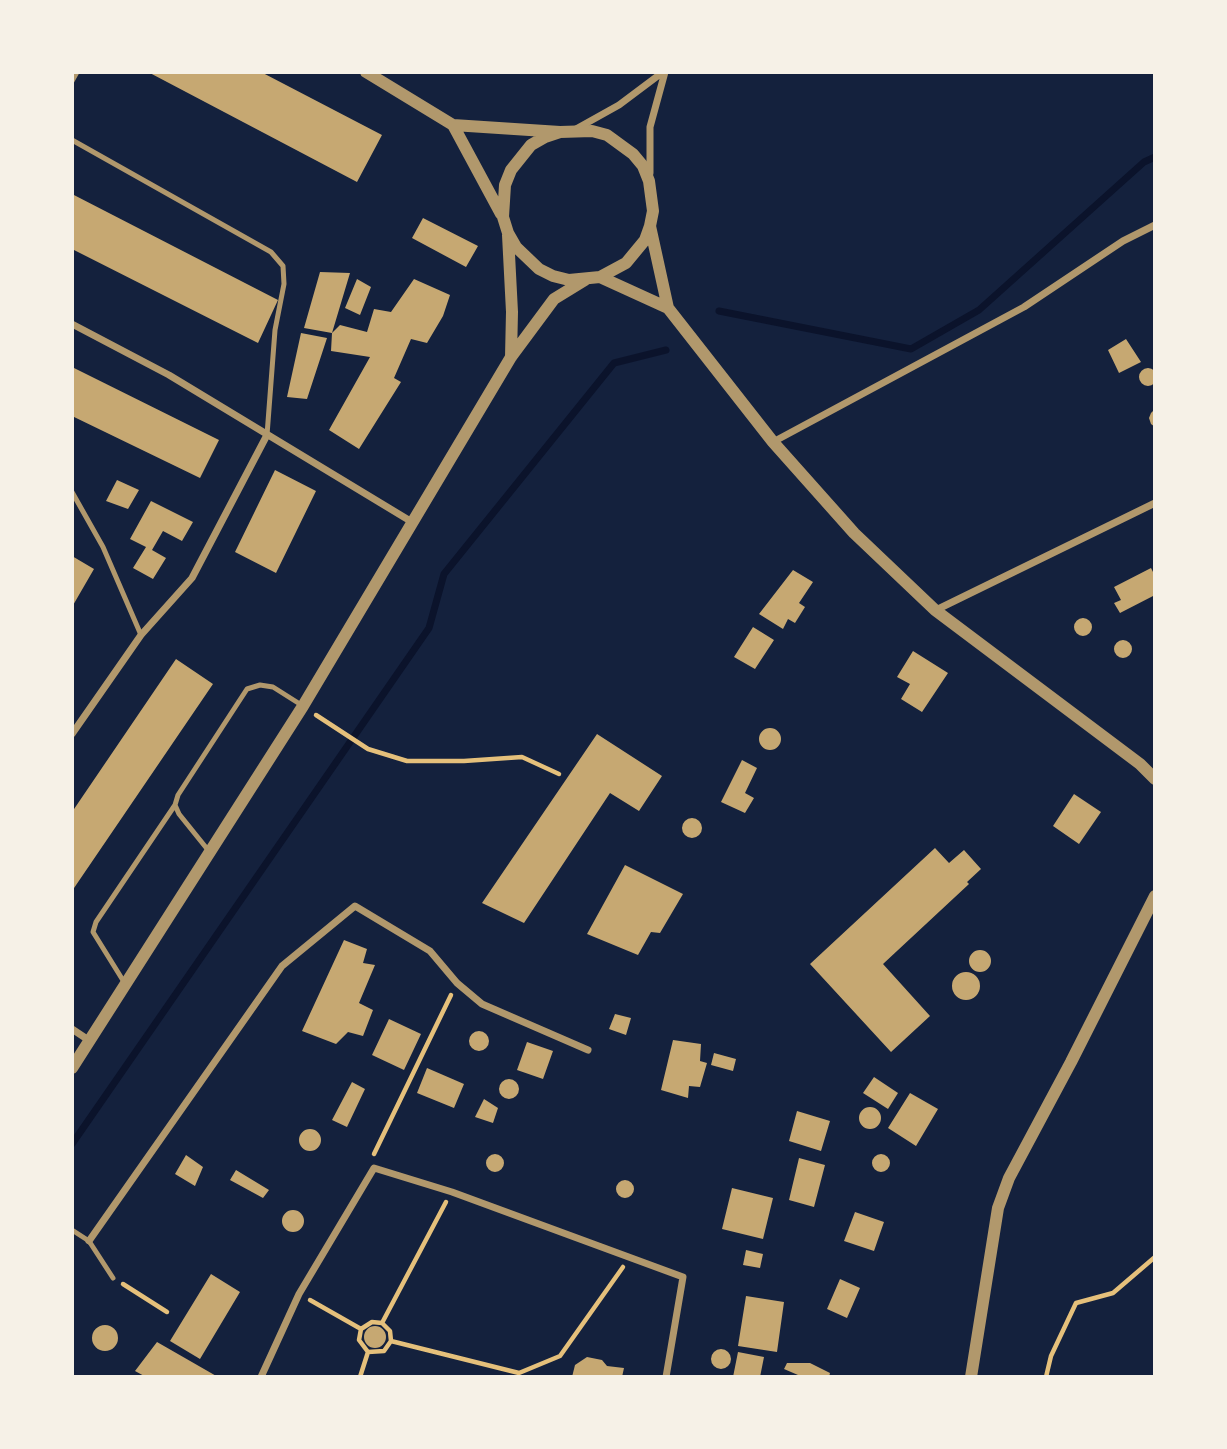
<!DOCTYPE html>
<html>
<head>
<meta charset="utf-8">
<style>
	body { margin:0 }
	#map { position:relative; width:1227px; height:1449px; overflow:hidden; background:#14213d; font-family:Roboto,sans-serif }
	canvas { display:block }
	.frame { position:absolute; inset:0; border:74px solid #f6f1e7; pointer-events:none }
</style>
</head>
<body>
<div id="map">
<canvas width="1227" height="1449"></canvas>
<div class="frame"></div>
</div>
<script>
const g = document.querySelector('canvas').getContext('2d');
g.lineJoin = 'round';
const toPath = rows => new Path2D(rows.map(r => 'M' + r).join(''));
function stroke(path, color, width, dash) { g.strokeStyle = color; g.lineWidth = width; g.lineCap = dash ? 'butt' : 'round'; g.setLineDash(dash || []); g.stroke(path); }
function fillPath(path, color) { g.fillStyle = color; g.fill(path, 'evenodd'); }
const stream = toPath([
	[719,311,911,349,979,310,1144,162,1155,157],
	[72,1144,429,628,444,574,614,363,666,350]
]);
const building = toPath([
	[148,72,261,72,382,135,357,182],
	[72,194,278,300,258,343,72,249],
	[423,218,478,246,466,267,412,238],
	[320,272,350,273,332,333,304,328],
	[357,279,371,287,360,315,345,308],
	[414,279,450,295,443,316,427,343,411,339,394,378,401,382,359,449,329,430,370,357,331,351,332,333,340,325,367,332,374,309,391,312],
	[301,333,327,338,307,399,287,397],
	[1126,339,1141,362,1119,373,1108,350],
	[72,367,219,440,200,478,72,416],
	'1139 377a9 9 0 1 1 18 0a9 9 0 1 1-18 0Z',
	[1155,409,1155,427,1151,424,1149,418,1151,413],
	[275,470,316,491,276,573,235,552],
	[117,480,139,490,128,509,106,501],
	[151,501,193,522,182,541,163,531,152,550,166,558,153,579,133,568,146,547,130,539],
	[72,556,94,569,72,607],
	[1151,568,1155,576,1155,595,1120,613,1114,603,1121,600,1114,587],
	[793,570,813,582,799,603,805,607,795,623,788,619,783,629,759,614],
	'1074 627a9 9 0 1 1 18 0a9 9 0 1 1-18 0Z',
	[753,627,774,640,755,669,734,657],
	'1114 649a9 9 0 1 1 18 0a9 9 0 1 1-18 0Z',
	[913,651,948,673,922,712,901,699,910,684,897,677],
	[176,659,213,684,72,891,72,812],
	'759 739a11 11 0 1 1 22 0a11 11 0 1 1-22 0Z',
	[597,734,662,776,639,811,610,793,524,923,482,903],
	[742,760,757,768,745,793,754,798,745,813,721,802],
	[1074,794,1101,812,1079,844,1053,826],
	'682 828a10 10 0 1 1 20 0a10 10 0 1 1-20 0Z',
	[935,848,949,863,964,850,981,869,967,882,969,884,883,964,930,1016,891,1052,810,964],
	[625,865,683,894,660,933,651,932,638,955,587,934],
	[344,940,367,949,363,963,375,965,359,1003,373,1010,363,1036,348,1032,336,1044,302,1031],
	'969 961a11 11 0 1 1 22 0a11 11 0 1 1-22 0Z',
	'952 986a14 14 0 1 1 28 0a14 14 0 1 1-28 0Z',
	[615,1014,631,1018,626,1035,609,1029],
	[389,1019,421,1034,404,1070,372,1055],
	'469 1041a10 10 0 1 1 20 0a10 10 0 1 1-20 0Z',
	[673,1040,701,1044,700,1061,707,1063,700,1087,689,1086,688,1098,661,1090],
	[527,1042,553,1051,543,1079,517,1070],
	[714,1053,736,1059,733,1071,711,1065],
	[427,1068,464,1084,454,1108,417,1093],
	[874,1077,898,1093,888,1109,863,1093],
	'499 1089a10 10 0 1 1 20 0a10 10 0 1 1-20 0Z',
	[352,1082,365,1089,347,1127,332,1120],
	[910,1093,938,1109,916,1146,888,1128],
	[484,1099,498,1108,493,1123,475,1117],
	'859 1118a11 11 0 1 1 22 0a11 11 0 1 1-22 0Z',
	[797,1111,830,1121,821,1151,789,1141],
	'299 1140a11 11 0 1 1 22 0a11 11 0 1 1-22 0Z',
	'486 1163a9 9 0 1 1 18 0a9 9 0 1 1-18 0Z',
	'872 1163a9 9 0 1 1 18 0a9 9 0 1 1-18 0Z',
	[186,1155,203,1167,195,1186,175,1174],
	[799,1158,825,1165,814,1207,789,1200],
	[236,1170,269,1190,263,1198,230,1180],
	'616 1189a9 9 0 1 1 18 0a9 9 0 1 1-18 0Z',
	[732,1188,773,1198,763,1239,722,1229],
	'282 1221a11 11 0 1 1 22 0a11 11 0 1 1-22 0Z',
	[855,1212,884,1222,874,1251,844,1241],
	[746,1250,763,1254,760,1268,743,1265],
	[211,1274,240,1292,200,1359,170,1341],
	[840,1279,860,1288,847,1318,827,1309],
	[746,1296,784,1302,777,1352,738,1346],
	'92 1338a13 13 0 1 1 26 0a13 13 0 1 1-26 0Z',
	'364 1337a11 11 0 1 1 22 0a11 11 0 1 1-22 0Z',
	[157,1342,218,1377,146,1377,135,1371],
	'711 1359a10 10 0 1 1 20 0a10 10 0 1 1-20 0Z',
	[738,1352,764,1357,760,1377,733,1377],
	[587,1357,602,1360,607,1366,624,1368,622,1377,572,1377,575,1365],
	[787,1363,810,1363,830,1373,829,1377,797,1377,798,1375,784,1369]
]);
const path = toPath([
	[316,715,368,749,407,761,464,761,522,757,559,774],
	[374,1154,451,995],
	[123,1284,167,1312],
	[310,1300,361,1329,372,1322,382,1323],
	[391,1341,390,1331,382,1323,446,1202],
	[368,1352,384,1351,391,1341,519,1373,560,1356,623,1267],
	[360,1377,368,1352,359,1340,361,1329],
	[1046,1377,1051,1356,1076,1303,1113,1293,1155,1257]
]);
const service = toPath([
	[72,81,77,72],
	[72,140,271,252,283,266,284,284,275,330,267,435],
	[72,492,103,547,141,635],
	[208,850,179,814,175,805,178,795,247,689,260,685,273,687,303,706],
	[124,982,93,932,96,922,175,805],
	[72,1230,89,1241,113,1278]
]);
const minor = toPath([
	[576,129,619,105,663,72],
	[650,173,650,127,665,72],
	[72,324,169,375,412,522],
	[773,442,1024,307,1123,241,1155,225],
	[936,610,1155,503],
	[72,734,141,635,192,578,267,435],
	[72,1029,90,1041],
	[89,1241,282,966,355,906,430,951,457,983,482,1004,588,1050],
	[261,1377,299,1294,374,1168,452,1192,683,1277,666,1377]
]);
const tertiary = toPath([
	[366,72,453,125,501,214],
	[453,125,560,132,592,131,607,135,633,154,643,166,649,181,653,211,650,226,645,240,626,263,600,277,569,280,553,276,539,269,516,247,508,233,503,217,505,185,511,170,531,145,545,137,560,132],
	[650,226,668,308,773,442,854,533,935,610,1140,764,1155,779],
	[508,235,512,312,511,357],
	[600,277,668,308],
	[72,1068,303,706,511,357,554,299,585,280],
	[971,1377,998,1208,1009,1178,1071,1062,1155,896]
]);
stroke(stream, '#0b132b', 7);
fillPath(building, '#c6a872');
stroke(path, '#e5c07b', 4.5);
stroke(service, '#b1986c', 5);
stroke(minor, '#b1986c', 7);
stroke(tertiary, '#b1986c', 12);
</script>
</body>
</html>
